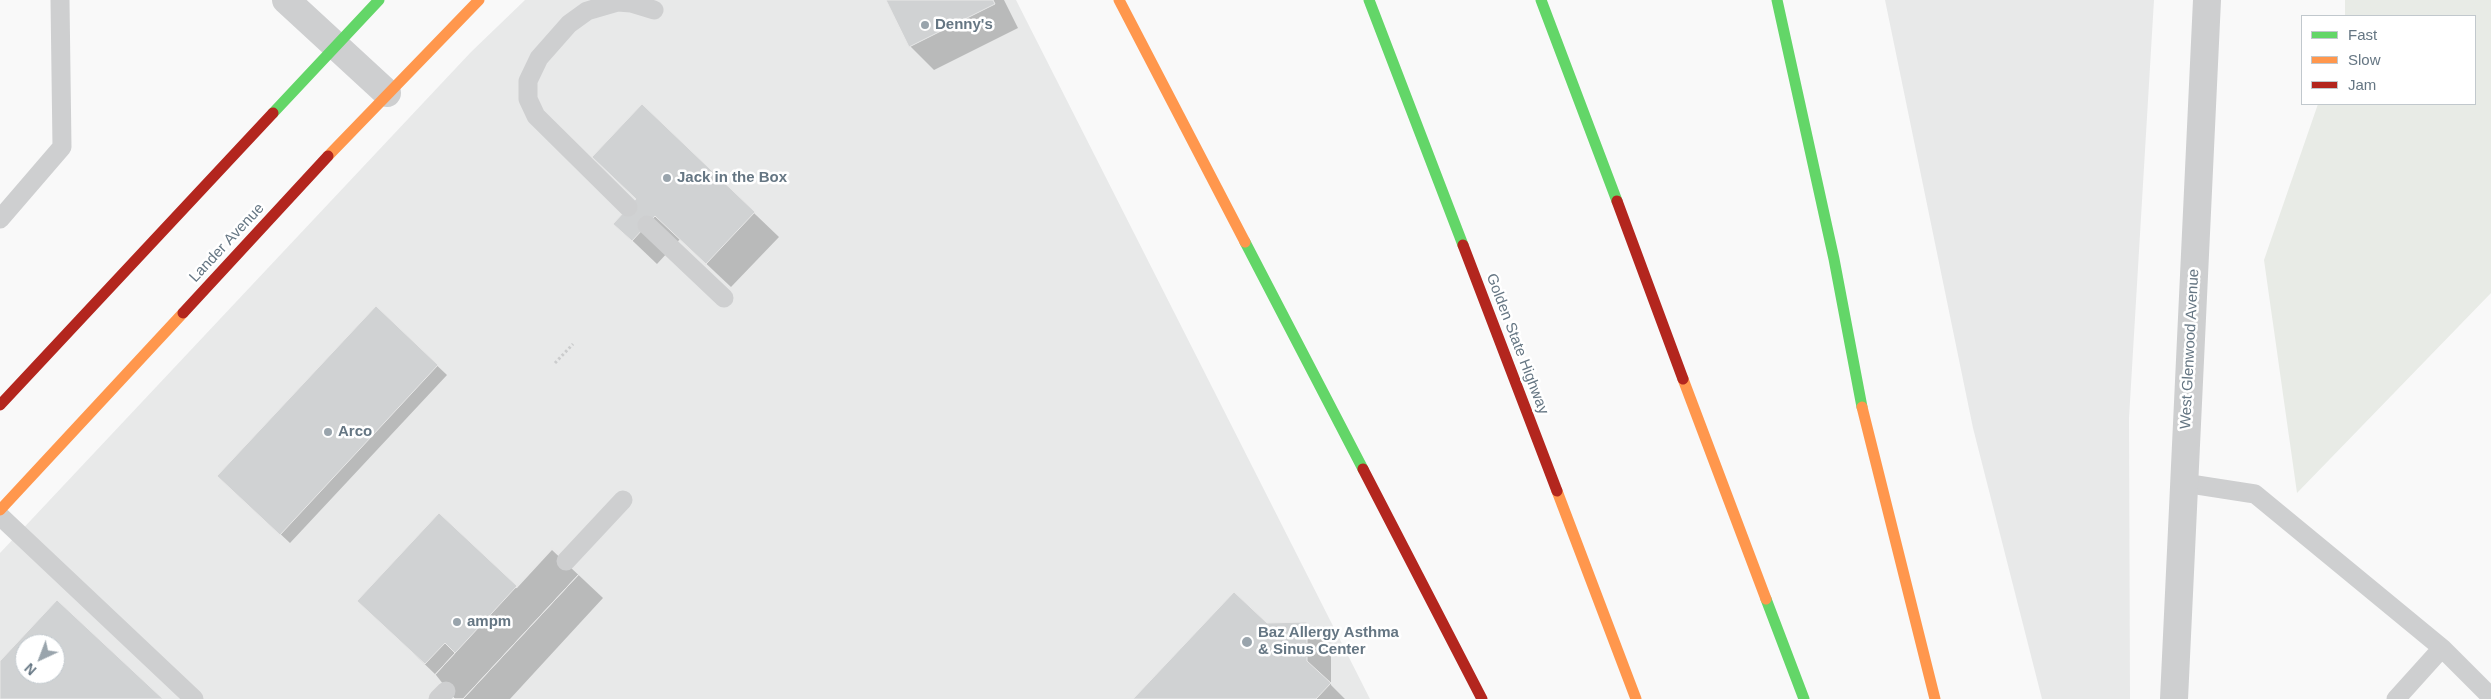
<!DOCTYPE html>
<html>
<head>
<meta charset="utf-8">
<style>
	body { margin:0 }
	#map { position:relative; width:2491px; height:699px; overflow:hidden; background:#f9f9f9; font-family:Arial,sans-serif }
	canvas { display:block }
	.legend { position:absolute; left:2301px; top:15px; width:175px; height:90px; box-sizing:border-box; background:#fff; border:1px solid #c1c8cd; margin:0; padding:6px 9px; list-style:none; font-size:15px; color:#657683 }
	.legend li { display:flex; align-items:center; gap:10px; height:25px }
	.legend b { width:25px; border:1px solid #c1c8cd }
	.north { position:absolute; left:15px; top:634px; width:50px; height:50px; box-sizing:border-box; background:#fff; border:1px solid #c1c8cd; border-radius:50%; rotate:223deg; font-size:14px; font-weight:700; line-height:20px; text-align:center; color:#657683 }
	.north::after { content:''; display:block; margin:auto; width:18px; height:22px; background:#99a4ac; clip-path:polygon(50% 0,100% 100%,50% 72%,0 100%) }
</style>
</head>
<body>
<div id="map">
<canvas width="2491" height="699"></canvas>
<ul class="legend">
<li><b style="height:6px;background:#63d668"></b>Fast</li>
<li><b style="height:6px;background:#ff974d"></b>Slow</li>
<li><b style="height:6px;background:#b3261e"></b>Jam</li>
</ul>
<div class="north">N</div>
</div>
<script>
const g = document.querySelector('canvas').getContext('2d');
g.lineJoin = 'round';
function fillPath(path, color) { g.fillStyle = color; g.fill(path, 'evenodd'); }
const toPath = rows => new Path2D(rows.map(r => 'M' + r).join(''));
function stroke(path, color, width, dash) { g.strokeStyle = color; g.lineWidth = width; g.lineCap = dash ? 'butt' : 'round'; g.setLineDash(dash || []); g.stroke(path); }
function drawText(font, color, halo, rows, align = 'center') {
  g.font = font + ' Arial,sans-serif'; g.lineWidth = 5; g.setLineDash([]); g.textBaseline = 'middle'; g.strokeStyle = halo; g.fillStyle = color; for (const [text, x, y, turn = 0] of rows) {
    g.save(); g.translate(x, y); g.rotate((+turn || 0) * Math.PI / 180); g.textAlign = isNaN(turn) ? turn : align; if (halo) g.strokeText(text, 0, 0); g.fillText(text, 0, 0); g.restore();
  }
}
const built = toPath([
	[525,0,1016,0,1370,699,0,699,0,553,471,52],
	[25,644,55,644,55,674,25,674],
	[1885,0,2154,0,2129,418,2130,699,2042,699,1973,428]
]);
const green = toPath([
	[2345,0,2491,0,2491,293,2297,493,2264,260,2318,104,2475,104,2475,16,2345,16]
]);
const shadow = toPath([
	[887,0,1004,0,1018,28,934,70,910,46],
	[642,106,779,237,731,287,680,239,657,264,615,224,637,200],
	[376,308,447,375,290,543,228,485],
	[552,550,603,598,510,699,455,699,436,675,359,601,517,588],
	[1306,623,1331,648,1331,685,1345,699,1135,699]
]);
const building = toPath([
	[886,0,993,0,995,4,909,47,886,0],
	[642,104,755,212,706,264,655,216,632,241,613,224,636,199,592,157,642,104],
	[376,306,438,365,280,535,217,476,376,306],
	[439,513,517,586,552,548,580,573,463,699,455,699,432,678,455,653,445,643,425,664,357,601,439,513],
	[552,548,580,573,463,699,455,699,432,678,552,548],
	[1234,592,1267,623,1307,622,1307,661,1331,683,1316,699,1133,699,1234,592],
	[57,600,163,699,0,699,0,661,57,600],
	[25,644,55,644,55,674,25,674,25,644]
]);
const path = toPath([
	[555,363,573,344]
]);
const lane = toPath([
	[628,207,536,116,528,99,528,81,539,58,569,24,587,11,618,2,631,3,654,10],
	[0,219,62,147,60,0],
	[647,225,724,298],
	[2184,483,2255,494,2442,648,2396,699],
	[0,516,194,699],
	[566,561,623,500],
	[2442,648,2491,697],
	[438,699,446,691]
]);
const street = toPath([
	[286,0,387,93],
	[2174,699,2207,0]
]);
const fast = toPath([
	[1369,0,1463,245],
	[1541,0,1617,201],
	[1777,0,1834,259,1862,407],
	[273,113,379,0],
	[1245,242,1363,469],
	[1766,599,1804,699]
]);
const slow = toPath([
	[1119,0,1245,242],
	[328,156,479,0],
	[1683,379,1766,599],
	[1862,407,1935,699],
	[1557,491,1636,699],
	[0,510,183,313]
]);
const jam = toPath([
	[1617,201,1683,379],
	[1463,245,1557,491],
	[183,313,328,156],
	[0,405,273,113],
	[1363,469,1482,699]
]);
const markers = [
	[925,25,5,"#99a4ac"],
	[667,178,5,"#99a4ac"],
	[328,432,5,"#99a4ac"],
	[457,622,5,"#99a4ac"],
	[1247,642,6,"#99a4ac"]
];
const poiNames = [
	["Denny's",935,25],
	["Jack in the Box",677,178],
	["Arco",338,432],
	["ampm",467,622],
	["Baz Allergy Asthma",1258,633],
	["& Sinus Center",1258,650]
];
const streetNames = [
	["Lander Avenue",227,243,-47],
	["Golden State Highway",1517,344,69],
	["West Glenwood Avenue",2190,349,-87]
];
fillPath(built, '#e8e9e9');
fillPath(green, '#e8ebe6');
fillPath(shadow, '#0003');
fillPath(building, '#d0d2d3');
stroke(building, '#e8e8e8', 1);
stroke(path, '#cbcccd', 3, [2.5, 2.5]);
stroke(lane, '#cecfd0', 19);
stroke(street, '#cecfd0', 28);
stroke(fast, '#63d668', 11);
stroke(slow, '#ff974d', 11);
stroke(jam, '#b3261e', 11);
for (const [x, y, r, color] of markers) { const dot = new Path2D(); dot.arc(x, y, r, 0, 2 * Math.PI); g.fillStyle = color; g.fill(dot); stroke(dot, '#fff', 2); }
drawText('bold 15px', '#657683', '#fff', poiNames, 'left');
drawText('15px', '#657683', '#fff', streetNames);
</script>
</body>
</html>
